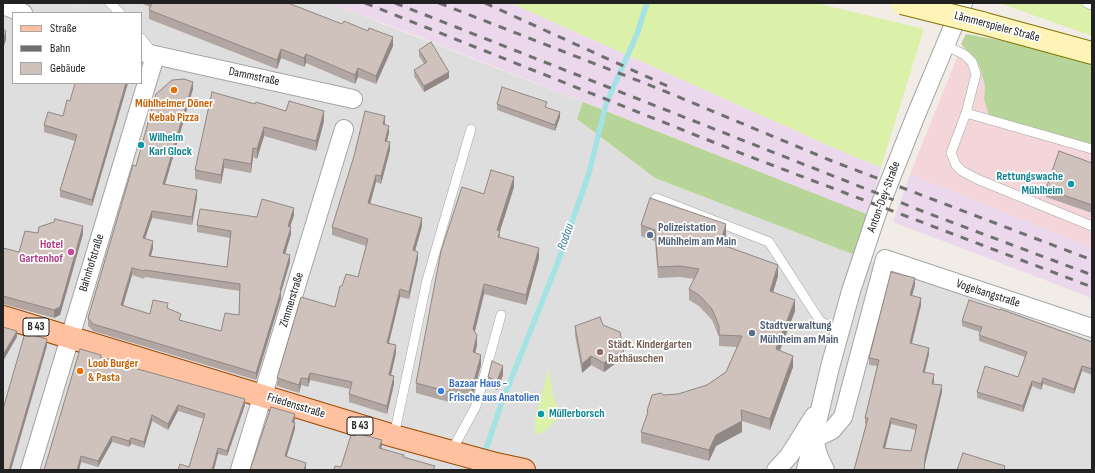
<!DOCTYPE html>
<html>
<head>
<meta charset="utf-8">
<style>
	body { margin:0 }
	#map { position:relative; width:1095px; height:473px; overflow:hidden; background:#f2ece7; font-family:"Sofia Sans Condensed",sans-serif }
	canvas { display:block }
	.frame { position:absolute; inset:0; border:4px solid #212121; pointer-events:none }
	.legend { position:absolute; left:12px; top:12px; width:130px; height:72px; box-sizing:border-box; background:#fff; border:1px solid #a6a6a6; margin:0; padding:5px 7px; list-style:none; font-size:12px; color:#212121 }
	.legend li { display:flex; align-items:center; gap:8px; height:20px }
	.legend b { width:20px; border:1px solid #a6a6a6 }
</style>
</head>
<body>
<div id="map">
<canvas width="1095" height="473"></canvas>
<div class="frame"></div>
<ul class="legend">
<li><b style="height:5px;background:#ffc19f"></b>Straße</li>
<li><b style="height:5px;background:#6f6f6f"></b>Bahn</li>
<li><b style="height:11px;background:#cfc1bc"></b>Gebäude</li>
</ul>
</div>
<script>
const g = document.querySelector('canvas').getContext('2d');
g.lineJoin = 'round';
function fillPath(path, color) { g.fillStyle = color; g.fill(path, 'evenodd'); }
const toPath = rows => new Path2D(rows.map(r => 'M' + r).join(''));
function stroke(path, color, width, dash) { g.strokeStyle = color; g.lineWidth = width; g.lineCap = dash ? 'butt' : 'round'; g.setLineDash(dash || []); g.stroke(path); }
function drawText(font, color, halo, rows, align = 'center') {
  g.font = font + ' "Sofia Sans Condensed",sans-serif'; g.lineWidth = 3.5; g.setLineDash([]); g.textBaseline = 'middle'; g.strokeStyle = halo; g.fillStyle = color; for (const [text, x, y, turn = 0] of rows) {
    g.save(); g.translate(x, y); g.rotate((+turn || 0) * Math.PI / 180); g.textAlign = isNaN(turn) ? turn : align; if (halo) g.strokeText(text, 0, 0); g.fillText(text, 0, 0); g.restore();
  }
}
const residential = toPath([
	[3,3,330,3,583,102,577,119,655,178,900,272,1092,340,1092,470,3,470],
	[13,13,141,13,141,83,13,83]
]);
const commercial = toPath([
	[962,45,977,61,980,68,985,86,984,99,1092,147,1092,248,910,174]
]);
const industrial = toPath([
	[330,3,511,3,850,155,881,167,869,215,412,34],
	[910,174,1092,248,1092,298,893,222]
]);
const grass = toPath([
	[511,3,816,3,924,29,881,167,850,155],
	[999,3,1092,3,1092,36],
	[549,369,553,396,561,416,545,431,535,436,535,416]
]);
const forest = toPath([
	[966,34,1025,45,1092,65,1092,147,990,118,984,99,985,86,980,68,977,61,961,44],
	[583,102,869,215,855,255,655,178,577,119]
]);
const parking = toPath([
	[64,3,90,3,82,11]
]);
const stream = toPath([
	[484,455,502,402,558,262,589,173,606,104,637,34,647,3]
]);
const lane = toPath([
	[110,3,120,13],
	[1087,3,1092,5],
	[141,38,153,53],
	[945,45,965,55,972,62,976,74,966,113,951,153,956,165,962,171,977,179,1092,226],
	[966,113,1092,149],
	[656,198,769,242,820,321,840,332],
	[394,436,427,280,471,129],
	[451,452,476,406,501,315]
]);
const street = toPath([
	[3,5,23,13],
	[141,52,353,99],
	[30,470,155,56],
	[240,470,344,129],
	[776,470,789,456,814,416],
	[806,470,830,367,851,291,877,213,916,115,963,3],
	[825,470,818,455,814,439,832,430,843,417,885,259,1092,328]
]);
const secondary = toPath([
	[982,23,1092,53]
]);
const primary = toPath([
	[3,317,394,436,496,464,524,470]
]);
const rail = toPath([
	[365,3,743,154,1092,287],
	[395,3,922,211,1092,275],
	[439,3,657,88,832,161,1092,260],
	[485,3,674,89]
]);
const secondaryBridge = toPath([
	[902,3,982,23]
]);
const wall = toPath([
	[140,3,288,3,393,46,376,84,358,77,355,84,306,63,304,67,281,58,277,69,149,19,149,10,150,7],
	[419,50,449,78,424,92,414,76,414,70,424,64,419,56],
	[128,83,92,206,60,197,60,190,75,141,44,132,44,125,63,116,70,101],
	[193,89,165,184,197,197,192,225,152,218,145,238,153,248,151,256,227,267,230,238,197,232,197,225,257,217,294,215,290,227,291,234,285,254,290,262,281,292,281,298,256,380,93,331,88,326,88,318,136,166],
	[132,275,144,279,145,277,240,291,239,315,221,331,181,321,168,308,150,314,123,306],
	[255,104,286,111,324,121,316,151,264,136,257,159,253,157,251,173,224,168,221,184,195,179,195,170],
	[497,104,560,117,555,131,497,110],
	[385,124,389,133,387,141,390,150,381,184,376,182,370,204,422,226,415,251,418,259,409,299,400,297,389,343,396,353,391,376,394,384,387,414,349,402,349,394,350,389,310,380,308,387,301,385,299,393,277,386,277,378,335,307,342,286,358,277,366,246,332,235,332,227],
	[1092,163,1092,213,1046,197,1046,189],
	[514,187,500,231,500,238,539,258,526,305,484,294,475,331,477,345,475,353,481,365,472,399,450,395,449,402,416,393,416,383,484,194],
	[641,225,726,235,723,245,778,276,773,292,795,311,780,351,793,367,770,430,742,421,742,432,716,446,709,461,641,443,641,432,647,417,647,411,664,395,678,394,707,385,726,372,737,347,719,346,719,337,712,320,699,306,689,300,689,289,694,279,680,277,658,278,655,241,641,236],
	[38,233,83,234,60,315,54,318,3,304,3,248,19,252],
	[915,285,912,296,921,305,912,344,929,354,925,372,934,381,933,384,942,392,925,464,854,470,866,424,865,424,865,418,877,366,869,365,869,358],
	[891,424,916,430,911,451,885,449],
	[962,321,1092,342,1092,375,1082,371,1074,394,1043,384,1041,390,1032,386,1023,412,977,398,977,392,1018,377,1025,357,979,341,979,335,980,332,962,326],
	[603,325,624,355,624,364,616,363,604,372,591,365,582,373,575,335,575,326],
	[101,357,245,405,227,456,218,454,189,467,204,419,178,411,168,430,152,421,144,448,131,444,129,447,112,442,98,467,81,462,79,470,44,470],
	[503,375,497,390,488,386,488,377]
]);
const shadedWall = toPath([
	[6,31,6,40,3,49,3,40],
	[393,37,393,46,376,84,376,76],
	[281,49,281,58,277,69,277,60],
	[306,54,306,63,304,67,304,58],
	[358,68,358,77,355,84,355,75],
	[449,72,449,78,424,92,424,86],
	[193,82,193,89,163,191,163,184],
	[126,83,128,83,92,206,92,200],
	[324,111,324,121,316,151,316,141],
	[560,112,560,117,555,131,555,125],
	[385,116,385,124,383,124],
	[389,126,389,133,385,148,385,141],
	[264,127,264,136,257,159,257,149],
	[390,142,390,150,381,184,381,176],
	[253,148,253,157,251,173,251,164],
	[224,159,224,168,221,184,221,175],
	[376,175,376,182,368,211,368,203],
	[514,177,514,187,497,240,497,230],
	[197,190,197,197,192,225,192,217],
	[294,208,294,215,288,233,288,226],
	[152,211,152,218,143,245,143,238],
	[422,218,422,226,413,258,413,250],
	[726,224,726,235,720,255,720,244],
	[83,226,83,234,60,315,54,318,54,310],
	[291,227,291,234,283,261,283,253],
	[153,241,153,248,149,263,149,256],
	[539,248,539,258,526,305,526,295],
	[418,252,418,259,409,299,409,292],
	[290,255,290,262,281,292,281,298,256,380,256,373],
	[778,265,778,276,770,302,770,291],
	[132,268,132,275,121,312,121,305],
	[915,278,915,285,910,302,910,295],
	[484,284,484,294,473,339,473,329],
	[400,289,400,297,387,350,387,343],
	[921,298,921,305,910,350,910,343],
	[795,300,795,311,776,360,776,349],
	[17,331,17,337,3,361,3,355],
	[477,335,477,345,473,362,473,352],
	[47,339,47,346,11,470,9,470],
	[396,345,396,353,389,383,389,375],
	[929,348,929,354,923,378,923,372],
	[616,354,616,363,604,372,604,363],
	[481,355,481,365,472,399,472,389],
	[591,356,591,365,582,373,582,364],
	[793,356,793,367,770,430,770,419],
	[503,366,503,375,497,390,497,381],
	[1082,366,1082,371,1074,394,1074,389],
	[310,373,310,380,308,387,308,379],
	[934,374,934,381,932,390,932,384],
	[394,376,394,384,387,414,387,406],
	[301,378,301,385,299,393,299,385],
	[1043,378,1043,384,1041,390,1041,384],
	[1032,381,1032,386,1023,412,1023,406],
	[450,385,450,395,449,402,449,392],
	[942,385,942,392,925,464,924,470,925,457],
	[245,399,245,405,227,456,227,451],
	[178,405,178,411,168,430,168,424],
	[295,414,295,420,292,428,292,422],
	[152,415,152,421,144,448,144,442],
	[891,418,891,424,883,455,883,448],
	[742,421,742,432,716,446,709,461,709,450,716,435],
	[295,423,295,429,285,462,285,456],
	[112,436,112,442,98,467,98,461],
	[131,438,131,444,129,447,129,441],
	[382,440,382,446,379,454,379,448],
	[218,448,218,454,214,470,212,470],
	[81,456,81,462,79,470,77,470],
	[306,463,306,470,304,470]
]);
const building = toPath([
	[152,3,288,3,342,24,344,21,368,31,369,28,393,37,376,76,358,68,355,75,306,54,304,58,281,49,277,60,149,10,152,3],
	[3,29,6,31,3,40,3,29],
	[431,42,449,72,424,86,414,70,427,62,419,50,431,42],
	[184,79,193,82,163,184,197,190,192,217,152,211,143,238,153,241,149,256,227,267,231,231,197,225,200,209,257,217,262,199,294,208,288,226,291,227,283,253,290,255,280,290,281,291,256,373,93,324,88,318,133,165,136,166,156,94,172,80,184,79],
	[132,268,144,271,145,270,240,284,239,315,225,313,221,331,179,320,181,314,167,308,168,303,153,300,150,314,121,305,132,268],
	[75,83,126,83,92,200,60,190,77,135,44,125,48,112,63,116,67,100,70,101,75,83],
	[502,87,547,102,545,107,560,112,555,125,497,104,502,87],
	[212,92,255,104,256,102,286,111,289,101,324,111,316,141,264,127,257,149,253,148,251,164,224,159,221,175,195,170,212,92],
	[365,111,385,116,383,124,389,126,385,141,390,142,381,176,376,175,368,203,422,218,413,250,418,252,409,292,400,289,387,343,396,345,389,375,394,376,387,406,349,394,352,382,310,373,308,379,301,378,299,385,277,378,301,297,335,307,340,286,342,286,346,274,358,277,368,239,332,227,354,156,365,111],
	[1059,151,1092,163,1092,205,1046,189,1059,151],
	[491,170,514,177,497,230,500,231,498,237,539,248,526,295,484,284,473,329,477,335,473,352,481,355,472,389,450,385,449,392,416,383,441,251,462,187,484,194,491,170],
	[650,198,726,224,720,244,778,265,770,291,795,300,776,349,793,356,770,419,741,410,742,421,716,435,709,450,641,432,648,412,647,411,652,395,661,393,664,395,678,394,707,385,726,372,742,336,719,335,719,326,712,309,699,295,689,289,699,269,680,266,658,267,655,230,641,225,650,198],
	[55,219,83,226,60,307,54,310,3,296,3,248,19,252,25,231,38,233,39,227,54,222,55,219],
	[891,272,915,278,910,295,921,298,910,343,929,348,923,372,934,374,932,384,942,385,925,457,924,470,854,470,868,418,865,418,879,360,869,358,891,272],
	[891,418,917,425,911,451,883,448,891,418],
	[969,300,1000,310,1000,309,1092,342,1092,369,1082,366,1074,389,1043,378,1041,384,1032,381,1023,406,977,392,985,366,1018,377,1027,352,979,335,982,327,962,321,969,300],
	[600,317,603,325,620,332,624,355,616,354,604,363,591,356,582,364,575,326,600,317],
	[3,327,17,331,3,355,3,327],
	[25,333,47,339,9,470,3,470,3,409,25,333],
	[80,349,101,355,100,357,120,362,120,364,245,399,227,451,218,448,212,470,178,470,180,464,189,467,205,414,178,405,168,424,152,415,144,442,131,438,129,441,112,436,98,461,81,456,77,470,44,470,80,349],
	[492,361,503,366,497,381,488,377,492,361],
	[271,407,295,414,292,422,295,423,285,456,306,463,304,470,250,470,271,407],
	[356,433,382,440,379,448,404,455,403,457,435,466,433,470,334,470,335,466,341,467,351,435,355,436,356,433],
	[963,453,1005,466,1004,470,957,470,963,453]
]);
const markers = [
	[174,90,4,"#e8710a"],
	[141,145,4,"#0f9aa8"],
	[1071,184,4,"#0f9aa8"],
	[650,235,4,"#5c6f8a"],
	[71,252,4,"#d1479c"],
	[752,333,4,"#5c6f8a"],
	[600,352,4,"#8d6e63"],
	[80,371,4,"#e8710a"],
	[441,391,4,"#3f7fe0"],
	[541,414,4,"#0f9aa8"]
];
const shields = [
	[36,327,26],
	[360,426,26]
];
const shieldNames = [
	["B 43",36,327],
	["B 43",360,426]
];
const streetNames = [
	["Lämmerspieler Straße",997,27,15],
	["Dammstraße",254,77,12],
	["Anton-Dey-Straße",884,197,-70],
	["Bahnhofstraße",92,263,-73],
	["Vogelsangstraße",988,294,18],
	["Zimmerstraße",292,300,-73],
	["Friedensstraße",296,406,17]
];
const foodNames = [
	["Mühlheimer Döner",174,104],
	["Kebab Pizza",174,118],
	["Loob Burger",88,364,"left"],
	["& Pasta",88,378,"left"]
];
const cultureNames = [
	["Wilhelm",149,138],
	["Karl Glock",149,152],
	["Rettungswache",1063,177,"right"],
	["Mühlheim",1063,191,"right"],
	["Müllerborsch",549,414]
];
const serviceNames = [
	["Polizeistation",658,228],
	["Mühlheim am Main",658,242],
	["Stadtverwaltung",760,326],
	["Mühlheim am Main",760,340]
];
const hotelNames = [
	["Hotel",63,245],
	["Gartenhof",63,259]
];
const educationNames = [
	["Städt. Kindergarten",608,345],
	["Rathäuschen",608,359]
];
const shopNames = [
	["Bazaar Haus -",449,384],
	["Frische aus Anatolien",449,398]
];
const waterNames = [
	["Rodau",566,237,-71]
];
fillPath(residential, '#dfdede');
fillPath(commercial, '#f4d5da');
fillPath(industrial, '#ebd8ec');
fillPath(grass, '#dbf0a9');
fillPath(forest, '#b7d598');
fillPath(parking, '#e1e1e1');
stroke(stream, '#a4e2e3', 5.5);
stroke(lane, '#a5a5a5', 10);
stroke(street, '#a5a5a5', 20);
stroke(secondary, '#807300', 24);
stroke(primary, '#9e4800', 24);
stroke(lane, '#fff', 9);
stroke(street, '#fff', 18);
stroke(secondary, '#fff4b8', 22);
stroke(primary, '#ffc19f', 22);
stroke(rail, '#6f6f6f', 3, [8, 8]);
stroke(secondaryBridge, '#807300', 24, []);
stroke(secondaryBridge, '#fff4b8', 22);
fillPath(wall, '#b2a6a2');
fillPath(shadedWall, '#918784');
fillPath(building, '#cfc1bc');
stroke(building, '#918784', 1);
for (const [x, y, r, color] of markers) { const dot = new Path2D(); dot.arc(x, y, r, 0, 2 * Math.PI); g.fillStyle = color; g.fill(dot); stroke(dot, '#fff', 1.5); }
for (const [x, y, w] of shields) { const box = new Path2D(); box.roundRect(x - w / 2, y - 9, w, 18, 3); g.fillStyle = '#fff'; g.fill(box); stroke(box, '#212121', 1); }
drawText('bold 11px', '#212121', null, shieldNames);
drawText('12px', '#212121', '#fff', streetNames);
drawText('bold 12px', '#c56008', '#fff', foodNames);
drawText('bold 12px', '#0d838f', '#fff', cultureNames, 'left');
drawText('bold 12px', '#4e5e75', '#fff', serviceNames, 'left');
drawText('bold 12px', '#b23c85', '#fff', hotelNames, 'right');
drawText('bold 12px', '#785e54', '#fff', educationNames, 'left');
drawText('bold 12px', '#366cbe', '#fff', shopNames, 'left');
drawText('italic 13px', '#397d99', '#fff', waterNames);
</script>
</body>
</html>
